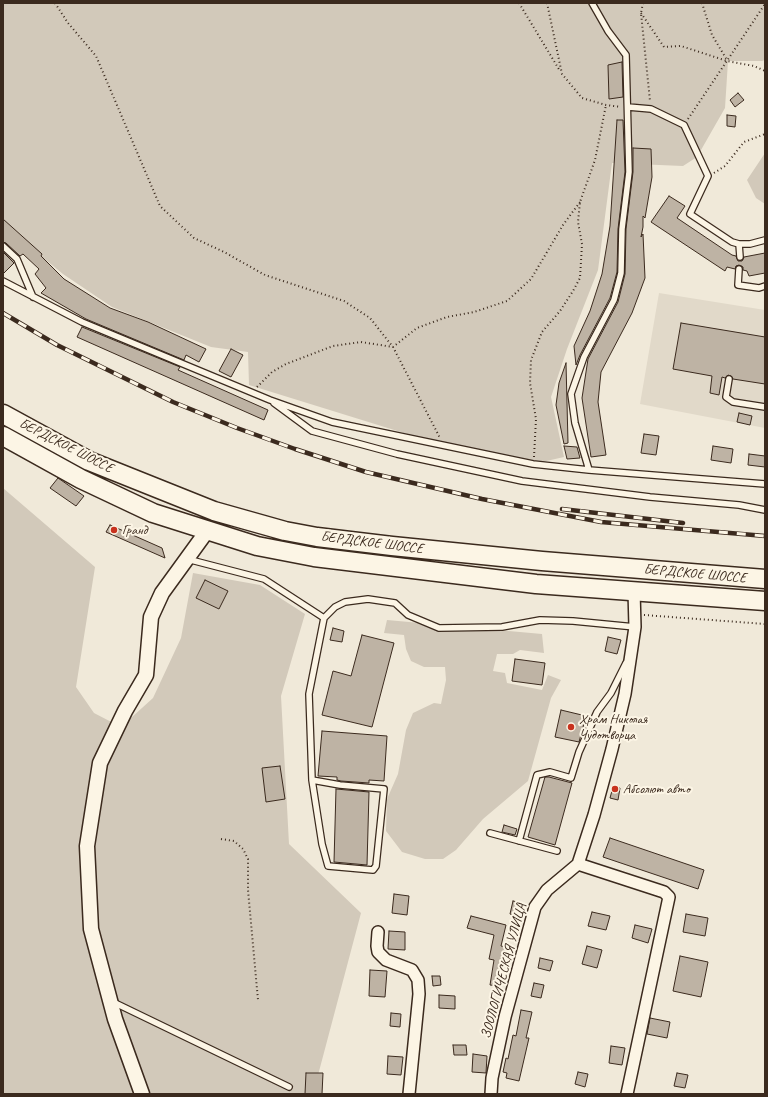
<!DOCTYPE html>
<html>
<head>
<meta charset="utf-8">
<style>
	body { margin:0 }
	#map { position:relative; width:768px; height:1097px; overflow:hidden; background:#f0e9d9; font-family:Caveat,sans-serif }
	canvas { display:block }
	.frame { position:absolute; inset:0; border:4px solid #3b2a1e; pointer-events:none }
</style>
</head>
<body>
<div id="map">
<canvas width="768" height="1097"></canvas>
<div class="frame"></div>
</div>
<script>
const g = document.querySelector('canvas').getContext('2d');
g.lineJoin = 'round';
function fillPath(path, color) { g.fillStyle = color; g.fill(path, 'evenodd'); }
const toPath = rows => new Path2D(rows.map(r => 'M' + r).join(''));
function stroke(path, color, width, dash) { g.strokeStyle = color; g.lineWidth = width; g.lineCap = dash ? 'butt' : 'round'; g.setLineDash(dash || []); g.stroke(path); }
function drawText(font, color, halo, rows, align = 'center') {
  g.font = font + ' Caveat,sans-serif'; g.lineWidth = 4; g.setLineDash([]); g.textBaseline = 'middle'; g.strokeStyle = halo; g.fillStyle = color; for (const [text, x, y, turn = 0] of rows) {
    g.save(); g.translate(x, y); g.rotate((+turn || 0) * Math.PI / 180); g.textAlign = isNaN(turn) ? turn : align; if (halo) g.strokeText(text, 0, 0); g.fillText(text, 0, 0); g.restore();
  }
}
const built = toPath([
	[659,293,765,310,765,428,640,404]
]);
const green = toPath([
	[3,3,765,3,765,60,762,61,728,61,725,108,697,157,683,166,612,163,598,270,567,349,551,397,564,457,533,464,433,442,249,385,248,352,211,347,112,307,63,274,3,225],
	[765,153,765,204,756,198,747,180],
	[3,488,95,567,76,687,94,713,121,727,153,698,181,638,193,573,260,585,305,614,281,696,289,844,361,913,313,1094,3,1094],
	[387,620,542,634,544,653,520,650,513,654,497,654,493,671,505,673,507,683,542,690,548,675,561,680,551,698,528,781,483,819,456,850,443,859,425,859,402,852,386,831,387,799,398,774,406,730,413,713,434,703,441,704,446,680,445,667,424,667,411,661,406,649,404,635,384,633]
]);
const building = toPath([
	[622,62,623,97,609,99,608,65,622,62],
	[738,93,744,100,735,107,730,100,738,93],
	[727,115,736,116,735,127,727,126,727,115],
	[617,120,623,120,625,172,618,229,617,272,610,298,580,355,576,365,574,346,590,311,602,274,610,226,617,120],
	[633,148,651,149,652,177,645,218,643,216,643,227,641,237,643,234,645,278,632,313,601,372,598,402,606,455,591,457,582,398,588,359,618,302,625,274,626,229,633,172,633,148],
	[669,196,685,206,677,218,732,255,736,256,738,261,742,261,744,257,765,253,765,273,749,276,747,271,743,270,743,267,739,265,736,266,735,269,727,267,725,271,651,222,669,196],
	[3,219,42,254,41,256,64,279,110,308,148,322,206,349,199,362,186,355,184,360,86,319,41,293,46,288,35,274,39,269,23,254,20,256,6,243,3,242,3,219],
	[3,252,14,263,3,274,3,252],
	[681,323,765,337,765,384,733,379,731,376,728,375,725,378,722,377,719,395,710,393,712,376,673,369,681,323],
	[82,327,180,367,178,370,268,410,264,420,77,337,82,327],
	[231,349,243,355,231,377,219,371,231,349],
	[566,363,568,443,564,444,556,405,559,383,566,363],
	[739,413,752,416,750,425,737,422,739,413],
	[644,434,659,436,656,455,641,453,644,434],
	[564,446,577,447,580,458,567,459,564,446],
	[713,446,733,449,731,463,711,460,713,446],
	[749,454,765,456,765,467,748,465,749,454],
	[58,478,84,496,76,506,50,488,58,478],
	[110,525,162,548,165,558,106,532,110,525],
	[205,580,228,591,219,609,196,598,205,580],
	[333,628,344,631,342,642,330,640,333,628],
	[362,635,394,643,372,727,322,715,333,671,351,676,362,635],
	[608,637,621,640,617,654,605,651,608,637],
	[515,659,545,663,542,685,512,681,515,659],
	[561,710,586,716,579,742,555,737,561,710],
	[322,731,387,736,384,781,369,780,369,783,341,781,337,780,337,777,318,776,322,731],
	[280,766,285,799,266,802,262,768,280,766],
	[545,777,549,777,572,783,555,845,528,837,545,777],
	[613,787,620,788,618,800,610,798,613,787],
	[336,789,369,792,367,865,334,862,336,789],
	[504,825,517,829,515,835,502,832,504,825],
	[610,838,704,870,698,889,603,857,610,838],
	[394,894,409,896,407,915,392,913,394,894],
	[513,901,526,904,522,918,510,914,513,901],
	[592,912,610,916,606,930,588,926,592,912],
	[686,914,708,918,705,936,683,932,686,914],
	[471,916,506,925,501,946,506,947,501,973,503,973,501,986,490,985,494,960,489,959,494,935,467,928,471,916],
	[635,925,652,929,648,943,632,938,635,925],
	[389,931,405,932,405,950,388,949,389,931],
	[587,946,602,950,597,968,582,964,587,946],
	[680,956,708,962,701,997,673,991,680,956],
	[540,958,553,961,550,971,538,968,540,958],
	[370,970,387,971,385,997,369,996,370,970],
	[432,976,440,976,441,985,433,986,432,976],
	[534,983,544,985,541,998,531,996,534,983],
	[439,995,455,996,455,1009,439,1008,439,995],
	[521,1010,532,1012,526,1038,529,1038,519,1081,506,1078,507,1073,503,1072,506,1058,508,1059,513,1035,516,1036,521,1010],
	[391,1013,401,1014,400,1027,390,1026,391,1013],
	[650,1018,670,1022,667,1038,647,1034,650,1018],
	[453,1045,466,1045,467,1055,454,1055,453,1045],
	[611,1046,625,1048,622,1065,609,1063,611,1046],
	[473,1054,487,1056,486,1073,472,1072,473,1054],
	[388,1056,403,1057,401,1075,387,1074,388,1056],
	[578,1072,588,1074,585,1087,575,1084,578,1072],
	[306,1073,323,1073,322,1094,305,1094,306,1073],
	[677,1073,688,1075,685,1088,674,1086,677,1073]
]);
const path = toPath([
	[55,3,68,23,96,56,160,206,194,238,224,252,265,275,344,301,370,318,393,347,440,438],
	[519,3,560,71],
	[547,3,562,74,582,98,606,105,621,107],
	[643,3,641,13,650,101],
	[702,3,712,35,727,60],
	[641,13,664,47,681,46,727,61,754,66,765,71],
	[688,119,765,4],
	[714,173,725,166,744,142,765,134],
	[257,387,272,372,286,364,333,346,361,342,393,347,417,328,447,317,474,312,507,301,531,279,563,225,580,202],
	[534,457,536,419,530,383,531,360,542,332,560,311,573,291,580,278,582,244,578,222,580,202,595,160,606,105],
	[644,615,765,624],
	[221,839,234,841,243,849,248,859,248,890,258,1000]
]);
const service = toPath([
	[628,107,651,109,684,125,708,176,690,214,732,242,739,244,750,244,765,240],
	[739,244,740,257],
	[3,246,17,259,33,297],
	[739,269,738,285,759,288,765,286],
	[3,281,82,322,270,400,332,422,533,464,589,470,765,484],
	[729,379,726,397,733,402,765,407],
	[274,403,312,431,397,454,522,481,650,497,739,505,765,510],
	[589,470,575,423,571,394,584,357,614,300,621,273,622,229,629,172,626,55,608,31,592,3],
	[187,559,264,579,324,618,309,694,312,780,340,785,384,789,376,866,373,870,328,866,322,844,312,780],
	[324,618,335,607,345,602,368,599,395,603,408,615,439,628,502,627,540,620,573,621,635,627],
	[490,833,557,851],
	[519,841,537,775,550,772,571,778,579,752,597,712,611,693,626,663],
	[113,1002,289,1087]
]);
const minor = toPath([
	[578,864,664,892,669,897,627,1094],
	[378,932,377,946,378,952,386,960,412,970,418,980,419,994,409,1094],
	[491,1094,492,1078,505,1017,535,907,547,890,578,864,594,815,612,749,625,694,635,627,634,591]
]);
const tertiary = toPath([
	[142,1094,115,1019,91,929,87,846,100,763,125,711,146,675,151,617,162,593,207,531]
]);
const trunk = toPath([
	[3,414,89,461,214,511,285,531,317,537,392,546,542,561,765,579],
	[3,436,81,479,153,513,257,546,314,557,536,584,765,601]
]);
const rail = toPath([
	[3,313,57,345,173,402,237,428,295,449,366,472,482,499,601,522,765,536],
	[562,509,683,523]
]);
const markers = [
	[114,530,4,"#c8321e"],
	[571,727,4,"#c8321e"],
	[615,789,4,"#c8321e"]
];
const streetNames = [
	["БЕРДСКОЕ ШОССЕ",66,446,27],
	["БЕРДСКОЕ ШОССЕ",372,543,7],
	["БЕРДСКОЕ ШОССЕ",695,574,5],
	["ЗООЛОГИЧЕСКАЯ УЛИЦА",504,971,-75]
];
const poiNames = [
	["Гранд",122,530],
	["Храм Николая",579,719],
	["Чудотворца",579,735],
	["Абсолют авто",623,789]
];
fillPath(built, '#e1d9c9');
fillPath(green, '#d2c9ba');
fillPath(building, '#beb3a4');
stroke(building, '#3b2a1e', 1);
stroke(service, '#3b2a1e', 8);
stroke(minor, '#3b2a1e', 14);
stroke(tertiary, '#3b2a1e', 17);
stroke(trunk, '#3b2a1e', 21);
stroke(path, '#3b2a1e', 2, [1, 3]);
stroke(service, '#fcf5e5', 5.5);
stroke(minor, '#fcf5e5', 11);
stroke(tertiary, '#fcf5e5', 14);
stroke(trunk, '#fcf5e5', 18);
stroke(rail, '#3b2a1e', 4.5);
stroke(rail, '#fcf5e5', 3, [9]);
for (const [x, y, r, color] of markers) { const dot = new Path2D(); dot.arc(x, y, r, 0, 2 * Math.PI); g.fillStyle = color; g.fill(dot); stroke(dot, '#fcf5e5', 1.5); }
drawText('14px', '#3b2a1e', '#fcf5e5', streetNames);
drawText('14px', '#3b2a1e', '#fcf5e5', poiNames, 'left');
</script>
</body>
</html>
